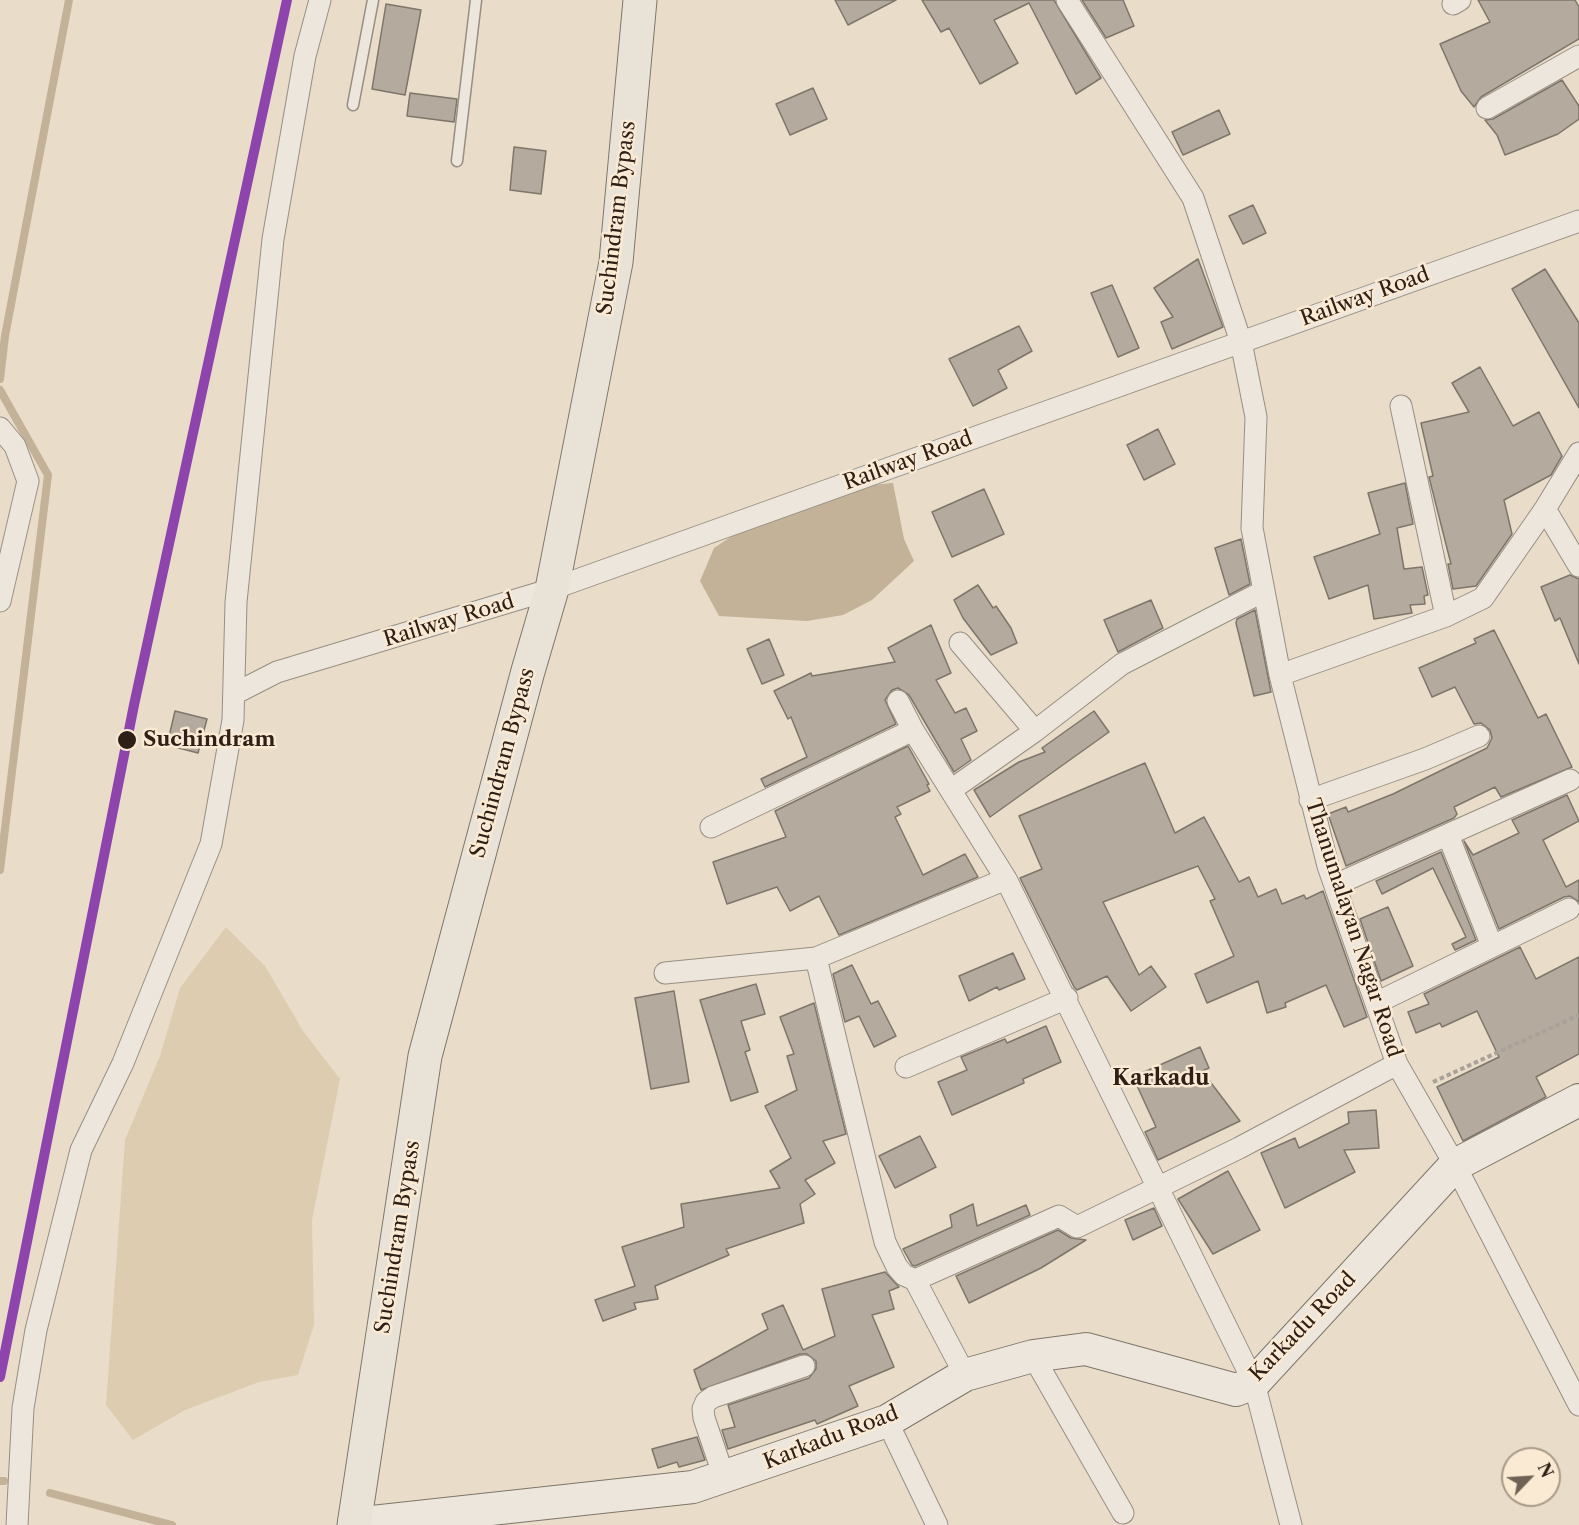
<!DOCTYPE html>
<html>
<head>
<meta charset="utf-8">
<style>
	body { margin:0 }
	#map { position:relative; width:1579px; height:1525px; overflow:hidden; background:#e9dcc8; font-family:"Libre Caslon Text",serif }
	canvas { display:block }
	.north { position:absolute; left:1501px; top:1447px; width:60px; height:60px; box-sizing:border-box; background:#faead3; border:2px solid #a89988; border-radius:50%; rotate:65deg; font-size:16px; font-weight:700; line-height:24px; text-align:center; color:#2e2017 }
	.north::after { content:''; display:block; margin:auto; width:21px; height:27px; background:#6f6255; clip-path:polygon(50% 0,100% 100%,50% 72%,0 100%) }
</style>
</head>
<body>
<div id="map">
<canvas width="1579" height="1525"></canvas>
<div class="north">N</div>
</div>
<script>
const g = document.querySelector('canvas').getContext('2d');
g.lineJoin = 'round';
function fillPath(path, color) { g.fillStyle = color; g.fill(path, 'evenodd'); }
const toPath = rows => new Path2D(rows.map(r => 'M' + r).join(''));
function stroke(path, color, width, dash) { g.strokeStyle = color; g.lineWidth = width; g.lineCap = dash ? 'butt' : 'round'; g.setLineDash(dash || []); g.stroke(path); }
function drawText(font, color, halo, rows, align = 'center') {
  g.font = font + ' "Libre Caslon Text",serif'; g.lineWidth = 5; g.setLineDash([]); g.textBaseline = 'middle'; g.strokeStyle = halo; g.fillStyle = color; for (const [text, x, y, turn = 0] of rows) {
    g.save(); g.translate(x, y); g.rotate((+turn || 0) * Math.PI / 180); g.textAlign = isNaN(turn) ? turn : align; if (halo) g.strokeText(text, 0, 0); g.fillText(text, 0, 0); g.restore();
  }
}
const green = toPath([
	[226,927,265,966,303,1031,340,1079,312,1220,314,1325,298,1375,259,1382,185,1410,133,1440,106,1405,125,1140,160,1056,180,988]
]);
const water = toPath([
	[893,483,904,539,914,561,872,600,843,615,807,621,719,616,700,581,714,548,761,517,838,488]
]);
const stream = toPath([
	[0,379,5,336,69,0],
	[0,390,48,475,0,870],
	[0,1481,4,1481],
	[50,1493,172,1525]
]);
const building = toPath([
	[835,0,896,0,848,25,835,0],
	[922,0,1054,0,1101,78,1076,94,1029,3,994,20,1018,63,980,84,949,28,941,32,922,0],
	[1082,0,1123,0,1134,26,1106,38,1082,0],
	[1478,0,1575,0,1579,7,1579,39,1481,97,1474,107,1461,91,1440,44,1490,22,1478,0],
	[386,4,421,10,405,95,372,89,386,4],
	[1562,80,1579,106,1579,119,1558,134,1505,155,1497,135,1485,120,1493,119,1562,80],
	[813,88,827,119,790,135,776,104,813,88],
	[410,93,457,99,454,122,407,116,410,93],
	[1219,110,1230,134,1183,155,1172,132,1219,110],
	[514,147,546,151,541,194,510,190,514,147],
	[1253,205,1266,233,1243,244,1229,216,1253,205],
	[1198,259,1223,327,1172,349,1161,322,1173,317,1154,288,1198,259],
	[1545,269,1579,323,1579,408,1512,289,1545,269],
	[1112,285,1139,348,1118,357,1091,293,1112,285],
	[1019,326,1032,351,998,370,1007,388,973,406,949,359,1019,326],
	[1480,367,1513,426,1539,412,1562,456,1551,475,1504,500,1512,534,1476,586,1453,589,1448,564,1451,564,1429,477,1433,476,1421,423,1469,412,1452,383,1480,367],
	[1158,429,1175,464,1144,480,1127,445,1158,429],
	[1405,483,1413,524,1397,528,1404,569,1422,567,1428,595,1424,596,1425,604,1410,605,1412,613,1374,619,1368,585,1329,599,1314,557,1380,534,1368,493,1405,483],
	[984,489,1004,534,952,557,932,512,984,489],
	[1241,539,1250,584,1229,595,1215,548,1241,539],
	[1570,575,1579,579,1579,664,1560,618,1555,621,1541,587,1570,575],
	[978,585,993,608,996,606,1011,628,1017,643,991,655,963,618,954,600,978,585],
	[1151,600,1163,628,1118,652,1104,620,1151,600],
	[1255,610,1271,692,1254,696,1236,623,1237,619,1255,610],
	[931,625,951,673,936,680,955,713,966,708,977,731,961,739,971,760,954,772,909,695,898,688,892,690,885,700,896,724,765,787,761,779,807,757,791,717,788,719,774,691,811,673,812,676,895,662,888,648,931,625],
	[1494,630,1538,718,1546,714,1572,767,1501,797,1495,787,1454,807,1457,814,1454,818,1346,866,1328,814,1346,807,1348,812,1393,794,1487,748,1492,738,1490,730,1481,723,1474,724,1455,687,1432,697,1419,668,1476,643,1474,639,1494,630],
	[769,639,784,675,762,684,747,649,769,639],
	[175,711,207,719,198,753,167,745,175,711],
	[1094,711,1109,732,990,817,974,790,1019,762,1045,752,1042,748,1094,711],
	[908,746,929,784,927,785,930,791,897,807,901,814,895,817,923,875,965,854,978,877,839,935,819,896,790,911,777,887,727,904,713,862,786,837,775,811,908,746],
	[1145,763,1175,833,1204,817,1239,882,1249,877,1258,897,1276,889,1282,904,1304,895,1306,899,1323,891,1367,1017,1344,1027,1326,985,1285,1003,1286,1007,1267,1013,1258,981,1207,1003,1195,974,1234,956,1210,901,1215,899,1198,866,1103,902,1139,975,1151,966,1166,987,1131,1011,1107,976,1077,990,1074,987,1020,878,1042,869,1019,816,1145,763],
	[1567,795,1579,821,1543,840,1566,887,1579,880,1579,902,1570,896,1564,897,1499,929,1464,841,1473,855,1519,833,1512,820,1567,795],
	[1441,852,1476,940,1455,950,1452,944,1466,937,1433,868,1382,894,1376,881,1441,852],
	[1388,907,1413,966,1381,981,1360,919,1388,907],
	[1520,947,1536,979,1579,957,1579,1054,1536,1077,1546,1097,1463,1141,1437,1087,1499,1057,1477,1011,1442,1027,1440,1023,1416,1033,1408,1012,1429,1004,1424,994,1520,947],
	[1013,953,1025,979,999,990,997,987,969,1001,959,976,1013,953],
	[852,965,871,1004,878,1001,896,1036,874,1047,859,1016,845,1022,833,974,852,965],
	[756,984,765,1014,741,1021,750,1050,745,1052,758,1092,731,1101,700,1000,756,984],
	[674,991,689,1082,651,1089,635,998,674,991],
	[814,1003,846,1134,823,1141,835,1163,805,1180,815,1194,800,1204,804,1223,726,1249,729,1255,655,1286,658,1299,634,1303,636,1309,603,1321,595,1300,635,1286,622,1247,684,1227,681,1204,780,1188,770,1171,791,1158,765,1106,797,1090,787,1056,794,1054,780,1017,814,1003],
	[1046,1026,1061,1062,1023,1079,1024,1083,952,1115,938,1082,967,1070,961,1057,1005,1039,1007,1043,1046,1026],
	[1200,1047,1209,1068,1202,1071,1240,1121,1158,1160,1145,1132,1156,1127,1133,1077,1200,1047],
	[1376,1110,1379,1148,1344,1150,1355,1172,1285,1208,1261,1153,1295,1138,1299,1148,1349,1123,1348,1112,1376,1110],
	[920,1136,936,1167,895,1188,879,1156,920,1136],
	[1228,1171,1260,1230,1213,1254,1178,1199,1228,1171],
	[973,1204,977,1226,1026,1205,1030,1215,915,1266,912,1265,903,1249,952,1227,950,1215,973,1204],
	[1154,1208,1162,1226,1133,1240,1125,1220,1154,1208],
	[1058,1230,1071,1238,1086,1240,1041,1268,969,1303,956,1276,1058,1230],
	[885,1272,899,1287,889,1291,894,1309,872,1315,894,1367,849,1386,858,1406,817,1424,815,1420,728,1449,722,1430,735,1427,728,1405,809,1378,816,1369,816,1361,807,1354,800,1354,701,1390,694,1370,768,1329,762,1314,783,1305,803,1350,835,1336,822,1289,885,1272],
	[697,1437,705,1460,679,1467,677,1462,658,1468,652,1449,697,1437]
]);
const path = toPath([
	[1433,1082,1579,1015]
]);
const lane = toPath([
	[353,105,373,0],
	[457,161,476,0]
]);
const street = toPath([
	[1067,0,1193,198,1241,342,1256,417,1252,528,1280,675],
	[1453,4,1460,0],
	[1487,108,1579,56],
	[1401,406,1446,616],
	[0,428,15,446,28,481,0,601],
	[1579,453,1545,509,1483,598,1446,616,1280,675,1328,866,1397,1064,1455,1165,1579,1405],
	[1545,509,1579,566],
	[960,643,1035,731],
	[234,694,277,672,552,589,1579,221],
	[898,701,913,730,1006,879,1254,1383,1291,1525],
	[951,790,1035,731,1122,664,1262,592],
	[1310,800,1425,759,1479,736],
	[711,827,913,730],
	[1448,835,1492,946],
	[1335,885,1570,780],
	[816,958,885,1242,897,1267,904,1275,915,1280,965,1375],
	[665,973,816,958,1006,879],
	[1376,1003,1569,909],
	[906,1067,1067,998],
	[915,1280,1059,1216,1077,1227,1239,1148,1397,1064],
	[1033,1356,1123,1513],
	[887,1421,937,1525],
	[724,1477,704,1418,703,1409,706,1402,713,1397,804,1366],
	[17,1525,23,1408,36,1330,81,1150,123,1063,211,844,233,720,236,602,273,239,305,56,320,0]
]);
const secondary = toPath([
	[354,1524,693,1487,887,1421,965,1375,1033,1356,1086,1349,1236,1390,1254,1383,1455,1165,1579,1100]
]);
const highway = toPath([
	[354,1525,425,1056,528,671,552,589,616,262,640,0]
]);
const rail1 = toPath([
	[0,1377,134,705,287,0]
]);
const markers = [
	[127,740,10,"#2e2017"]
];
const streetNames = [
	["Suchindram Bypass",617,218,-83],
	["Railway Road",1365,297,-20],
	["Railway Road",908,461,-20],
	["Railway Road",449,621,-17],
	["Suchindram Bypass",503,763,-75],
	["Thanumalayan Nagar Road",1353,928,72],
	["Suchindram Bypass",398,1237,-81],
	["Karkadu Road",1303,1327,-46],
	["Karkadu Road",831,1438,-21]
];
const stopNames = [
	["Suchindram",143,740]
];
const neighbourhoodNames = [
	["Karkadu",1161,1079]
];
fillPath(green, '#deccb1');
fillPath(water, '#c3b198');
stroke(stream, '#c3b198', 8);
fillPath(building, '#b4aa9d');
stroke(building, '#7e766a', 1.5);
stroke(lane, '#988f83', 13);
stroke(street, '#988f83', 23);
stroke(secondary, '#7e766a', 34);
stroke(highway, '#7e766a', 35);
stroke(path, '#a9a29a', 4, [4.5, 3]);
stroke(lane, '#ece6dc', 10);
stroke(street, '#ece6dc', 21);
stroke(secondary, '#ece6dc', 32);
stroke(highway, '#e9e2d6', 33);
stroke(rail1, '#8e44ad', 10);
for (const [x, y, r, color] of markers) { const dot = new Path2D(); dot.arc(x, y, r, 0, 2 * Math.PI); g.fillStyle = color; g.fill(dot); stroke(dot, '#faead3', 2); }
drawText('21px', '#2e2017', '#faead3', streetNames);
drawText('bold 21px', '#2e2017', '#faead3', stopNames, 'left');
drawText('bold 22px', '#2e2017', '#faead3', neighbourhoodNames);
</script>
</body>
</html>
